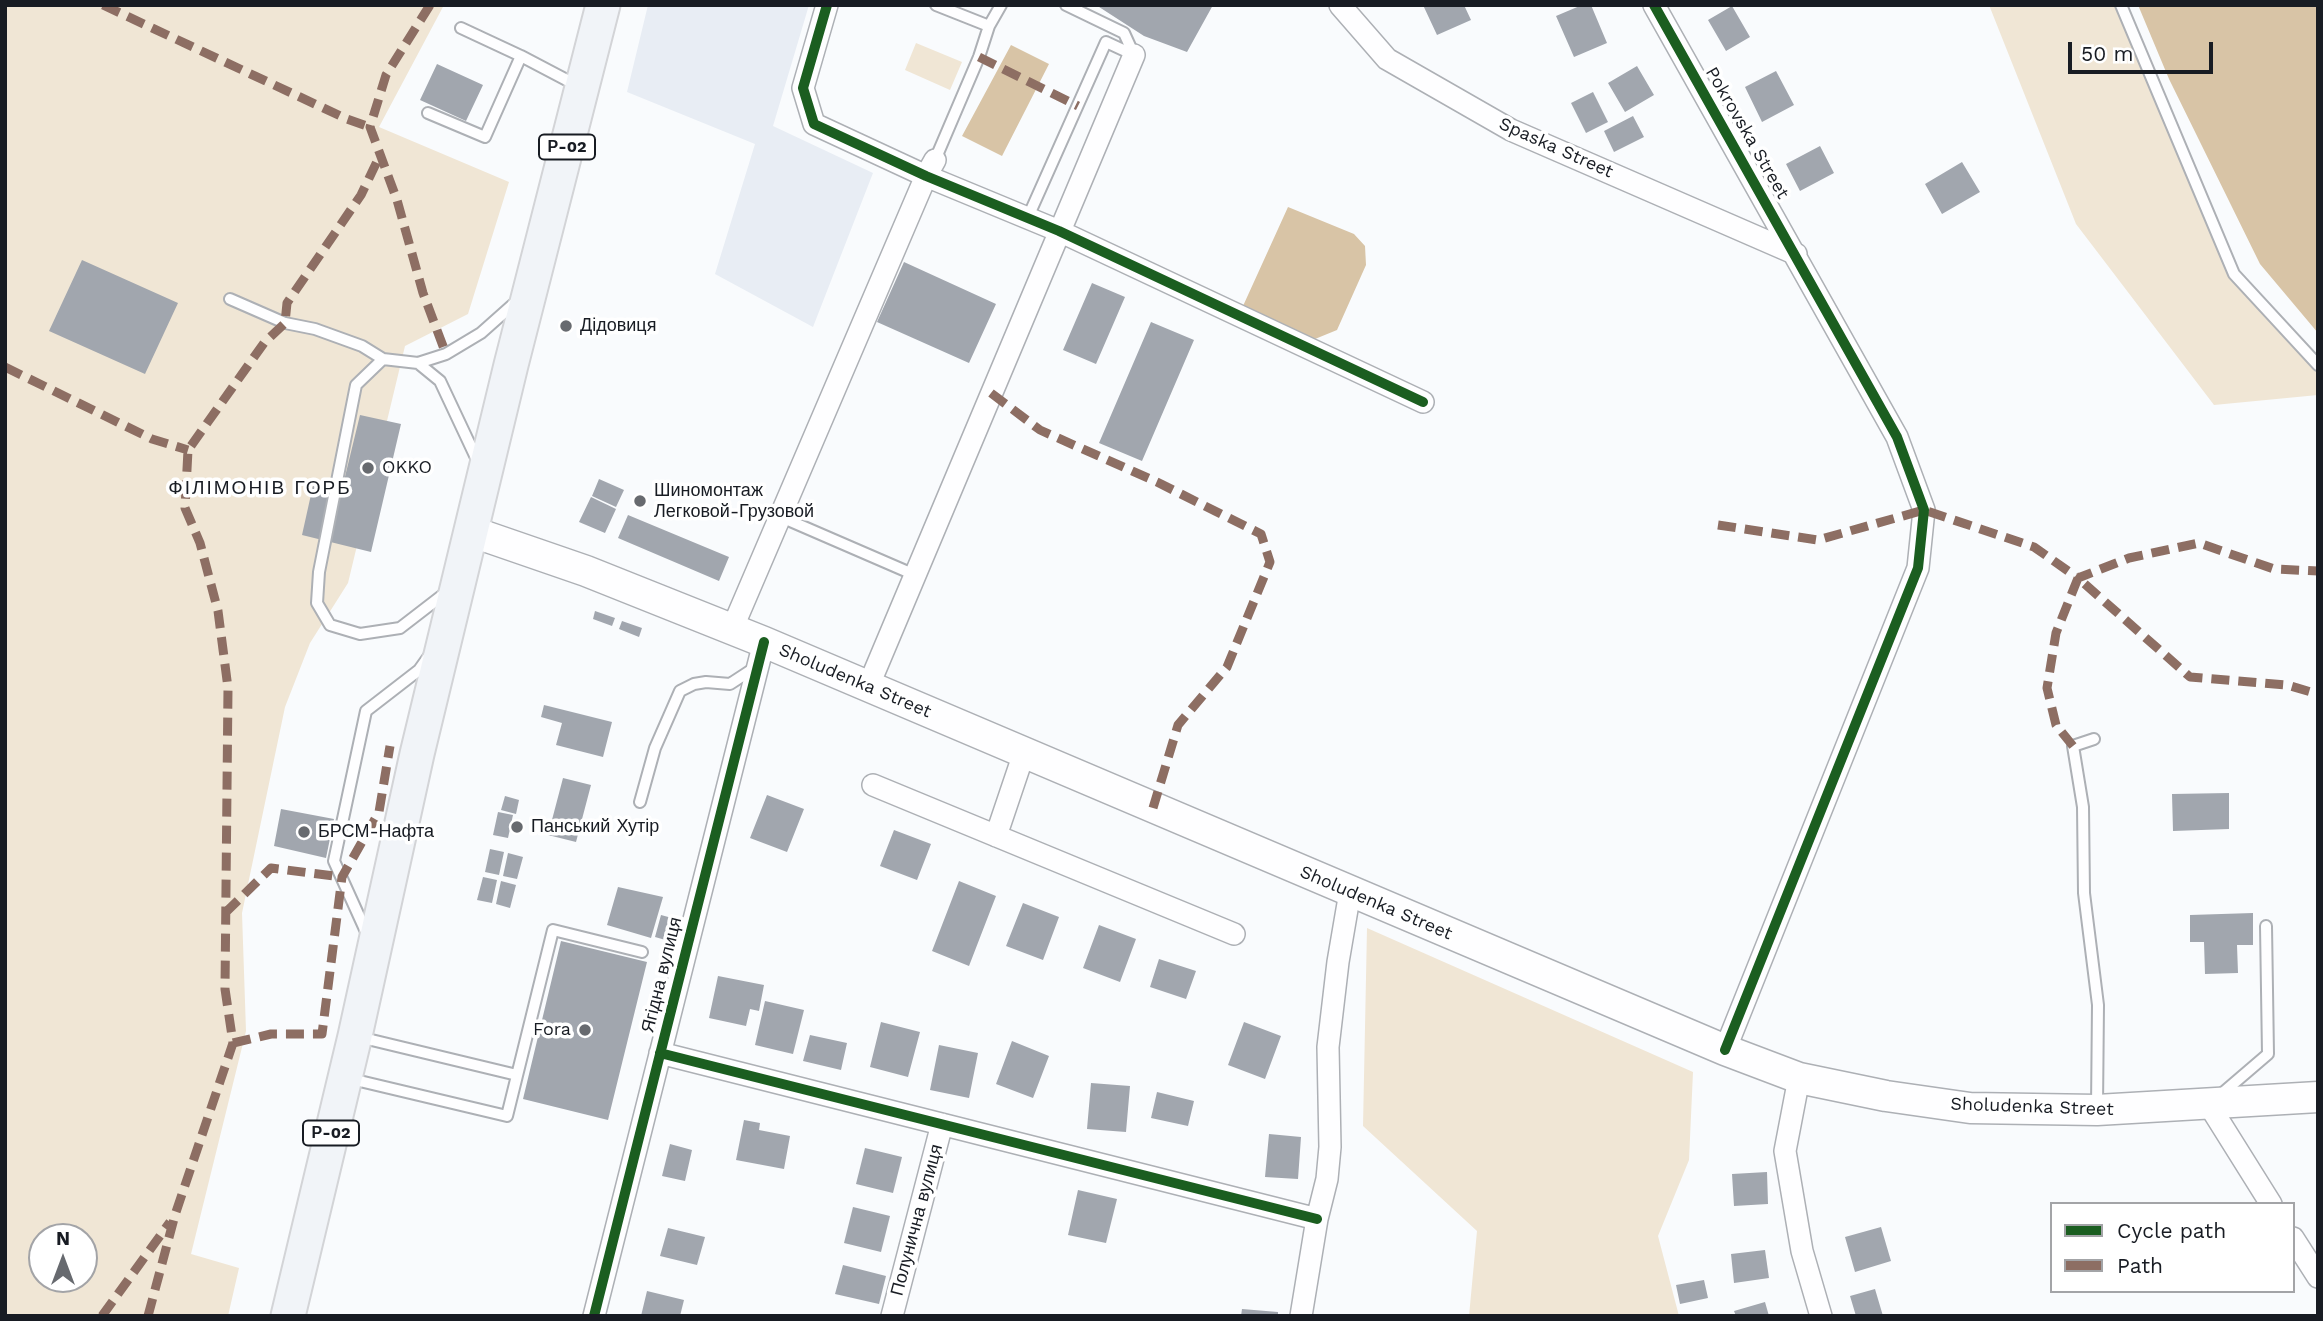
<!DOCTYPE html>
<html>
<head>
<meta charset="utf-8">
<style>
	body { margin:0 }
	#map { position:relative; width:2323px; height:1321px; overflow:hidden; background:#f9fbfd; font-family:"Work Sans",sans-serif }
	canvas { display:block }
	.frame { position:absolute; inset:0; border:7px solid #181c23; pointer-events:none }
	.legend { position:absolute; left:2050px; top:1202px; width:245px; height:91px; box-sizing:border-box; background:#fff; border:2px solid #a3a4a7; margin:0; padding:9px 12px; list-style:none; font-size:21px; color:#181c23 }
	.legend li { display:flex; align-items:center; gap:14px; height:35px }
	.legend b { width:35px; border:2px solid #a3a4a7 }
	.north { position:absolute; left:28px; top:1223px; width:70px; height:70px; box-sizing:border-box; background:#fff; border:2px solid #a3a4a7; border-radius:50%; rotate:0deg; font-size:19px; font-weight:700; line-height:28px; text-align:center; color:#181c23 }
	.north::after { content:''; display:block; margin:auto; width:24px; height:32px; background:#676a6f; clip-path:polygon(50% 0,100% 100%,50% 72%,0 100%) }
	.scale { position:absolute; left:2068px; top:42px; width:145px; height:32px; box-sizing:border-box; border:4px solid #181c23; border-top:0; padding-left:9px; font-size:21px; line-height:24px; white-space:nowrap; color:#181c23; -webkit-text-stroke:5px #fff; paint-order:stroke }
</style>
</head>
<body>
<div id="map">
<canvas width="2323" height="1321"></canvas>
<div class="frame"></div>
<ul class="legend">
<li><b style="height:9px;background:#1b5e20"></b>Cycle path</li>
<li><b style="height:9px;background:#8d6e63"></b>Path</li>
</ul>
<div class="north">N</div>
<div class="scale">50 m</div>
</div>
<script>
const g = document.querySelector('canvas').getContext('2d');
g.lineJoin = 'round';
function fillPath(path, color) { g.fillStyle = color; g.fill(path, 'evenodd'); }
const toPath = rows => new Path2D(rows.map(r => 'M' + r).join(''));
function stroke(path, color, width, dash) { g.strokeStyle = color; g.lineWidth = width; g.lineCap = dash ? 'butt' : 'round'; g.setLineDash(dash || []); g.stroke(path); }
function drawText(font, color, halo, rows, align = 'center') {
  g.font = font + ' "Work Sans",sans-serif'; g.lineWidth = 7; g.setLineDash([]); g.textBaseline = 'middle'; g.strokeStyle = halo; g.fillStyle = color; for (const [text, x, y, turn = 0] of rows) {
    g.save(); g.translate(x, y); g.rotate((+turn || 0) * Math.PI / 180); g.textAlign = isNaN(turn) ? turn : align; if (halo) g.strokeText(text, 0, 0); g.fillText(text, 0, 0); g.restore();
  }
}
const built = toPath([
	[648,5,809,5,773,126,873,173,813,327,715,274,755,144,627,92]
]);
const green = toPath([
	[5,5,444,5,379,127,509,182,468,314,405,346,348,583,310,643,285,707,242,913,246,1031,191,1254,239,1268,228,1316,5,1316],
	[42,1237,84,1237,84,1279,42,1279],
	[1989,5,2121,5,2234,274,2318,365,2318,395,2214,405,2076,224],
	[916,43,962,62,950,90,905,70],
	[1367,928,1693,1072,1689,1160,1658,1236,1679,1316,1469,1316,1477,1231,1363,1126]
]);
const water = toPath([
	[2138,5,2318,5,2318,333,2260,264,2169,79],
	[1011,45,1049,64,1002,156,962,136],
	[1288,207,1354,234,1365,246,1366,265,1337,330,1315,339,1243,306]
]);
const building = toPath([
	[1096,5,1213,5,1187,52,1144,36],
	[1423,5,1464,5,1471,20,1437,35],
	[1582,5,1591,5,1607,43,1574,57,1556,16],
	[1732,6,1750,37,1726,51,1708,20],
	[437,64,483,85,466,121,420,100],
	[1637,66,1654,95,1625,112,1608,83],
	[1776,71,1794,105,1762,122,1745,87],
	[1593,92,1608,122,1586,133,1571,103],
	[1633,116,1644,137,1614,152,1604,131],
	[1820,146,1834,173,1800,191,1786,164],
	[1962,162,1980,192,1942,214,1925,184],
	[82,260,178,303,145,374,49,331],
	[904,262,996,304,969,363,877,322],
	[1092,283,1125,297,1096,364,1063,350],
	[1151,322,1194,340,1142,461,1099,443],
	[360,415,401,424,371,552,302,535,314,481,342,489],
	[599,479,624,490,616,507,592,496],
	[591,497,616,509,605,533,579,522],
	[628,515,729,557,719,581,618,538],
	[595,611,615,618,612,626,593,619],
	[622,621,642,628,639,637,619,629],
	[544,705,612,722,603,757,556,745,562,723,541,717],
	[563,778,591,785,576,842,548,835],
	[2229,793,2229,829,2173,831,2172,794],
	[767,795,804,809,787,852,750,838],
	[505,796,519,800,516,814,501,810],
	[281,809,334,819,326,858,274,846],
	[498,812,513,815,508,838,493,835],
	[894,830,931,844,917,880,880,866],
	[490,849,504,852,499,875,485,872],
	[508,853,523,857,517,879,503,876],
	[483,877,497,880,492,903,477,900],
	[501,881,516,885,510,908,496,904],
	[959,881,996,896,969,966,932,951],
	[618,887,663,897,651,938,607,925],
	[1023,903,1059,917,1043,960,1006,946],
	[2253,913,2253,945,2237,945,2238,973,2205,974,2204,942,2190,942,2190,915],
	[661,915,683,921,676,943,655,937],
	[1099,925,1136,939,1120,982,1083,968],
	[561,941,647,962,608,1120,523,1099],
	[1159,959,1196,971,1186,999,1150,987],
	[718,976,764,985,759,1011,750,1009,746,1026,709,1018],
	[765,1001,804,1010,793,1054,755,1045],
	[881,1022,920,1032,908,1077,870,1067],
	[1244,1022,1281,1036,1265,1079,1228,1065],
	[810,1035,847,1043,841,1070,803,1061],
	[1012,1041,1049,1056,1033,1098,996,1084],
	[939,1045,978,1053,969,1098,930,1090],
	[1091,1083,1130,1086,1126,1132,1087,1129],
	[1157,1092,1194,1101,1188,1126,1151,1118],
	[744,1120,760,1123,759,1130,790,1136,784,1169,736,1160],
	[1269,1134,1301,1137,1298,1179,1265,1177],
	[670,1144,692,1150,685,1181,662,1176],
	[865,1148,902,1157,893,1193,856,1184],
	[1767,1172,1768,1204,1734,1206,1732,1174],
	[1078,1190,1117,1199,1106,1243,1068,1235],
	[853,1207,890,1216,881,1252,844,1243],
	[1881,1227,1891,1261,1855,1272,1845,1237],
	[668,1228,705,1237,697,1265,660,1256],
	[1765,1250,1769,1278,1734,1283,1731,1254],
	[843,1265,886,1276,879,1304,835,1294],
	[1704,1280,1708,1298,1680,1304,1676,1285],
	[1875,1289,1883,1316,1856,1316,1850,1296],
	[647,1291,684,1300,680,1316,641,1316],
	[1765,1302,1769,1316,1736,1316,1734,1311],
	[1242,1309,1278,1312,1278,1316,1241,1316]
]);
const service = toPath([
	[936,5,989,26,1001,5],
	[1066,5,1124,33,1134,55],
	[2121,5,2234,274,2318,365],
	[461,28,521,56,580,87],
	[428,113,485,137,521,56],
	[935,160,979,57,989,26],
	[1028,217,1106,42,1134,55],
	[230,299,285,323,315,329,362,346,383,359,418,363,446,354,481,333,517,301],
	[383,359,356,385,319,572,317,603,330,625,360,634,400,628,448,591],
	[418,363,440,381,479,464],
	[781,517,915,575],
	[2094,739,2073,746,2083,807,2084,893,2098,1005,2097,1107],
	[640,802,655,748,680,691,694,684,706,682,730,684,756,667],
	[368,936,334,861,366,711,419,670,429,656],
	[359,1037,517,1075],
	[347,1078,507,1116,553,930,642,952],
	[2219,1096,2268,1054,2266,926]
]);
const minor = toPath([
	[827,5,803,88,814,124,926,176,1059,231,1423,402],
	[1340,5,1387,59,1511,130,1796,254],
	[1654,5,1897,437,1924,510,1918,568,1725,1050],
	[732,629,926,176,935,160],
	[868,687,1134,55],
	[873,785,1234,934],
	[996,836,1024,753],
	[660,1053,1317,1219],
	[1799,1078,1785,1151,1802,1251,1821,1316],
	[2209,1105,2271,1204],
	[2293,1238,2318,1277],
	[594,1316,764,642],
	[892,1316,942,1124],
	[1301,1316,1317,1219,1327,1179,1330,1147,1328,1047,1338,962,1350,892]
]);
const secondary = toPath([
	[470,531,586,571,764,642,1725,1050,1799,1078,1886,1096,1970,1108,2097,1110,2318,1097]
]);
const primary = toPath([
	[288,1316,355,1036,417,754,511,365,603,5]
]);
const quiet = toPath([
	[103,5,347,119,370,127],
	[430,5,386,75,370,127,397,200,423,293,446,354],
	[979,57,1078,106],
	[5,367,152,439,188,450],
	[991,393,1040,430,1157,482,1261,534,1270,562,1227,667,1178,725,1153,808],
	[1718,525,1818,540,1924,510,2034,547,2078,578,2129,558,2199,543,2274,569,2318,571],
	[2073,746,2056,725,2047,688,2056,633,2078,578,2190,677,2287,685,2318,694],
	[225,913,271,868,342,877],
	[233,1043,271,1034,322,1034,342,877,379,812,390,746],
	[102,1316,170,1222],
	[148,1316,175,1215,233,1043,225,989,228,688,218,611,200,543,185,508,188,450,264,343,285,323,287,303,361,195,381,153]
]);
const cycleway = toPath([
	[827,5,803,88,814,124,926,176,1059,231,1423,402],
	[1654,5,1897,437,1924,510,1918,568,1725,1050],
	[660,1053,1317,1219],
	[594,1316,764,642]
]);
const markers = [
	[566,326,7,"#676a6f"],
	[368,468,7,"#676a6f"],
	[640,501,7,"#676a6f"],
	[517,827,7,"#676a6f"],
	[304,832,7,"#676a6f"],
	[585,1030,7,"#676a6f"]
];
const shields = [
	[567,147,56],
	[331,1133,56]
];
const shieldNames = [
	["Р-02",567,147],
	["Р-02",331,1133]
];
const streetNames = [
	["Pokrovska Street",1747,133,60],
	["Spaska Street",1556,148,24],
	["Sholudenka Street",855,681,23],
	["Sholudenka Street",1376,903,23],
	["Ягідна вулиця",662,975,-76],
	["Sholudenka Street",2032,1107,2],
	["Полунична вулиця",917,1220,-75]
];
const poiNames = [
	["Дідовиця",580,326],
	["OKKO",382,468],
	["Шиномонтаж",654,491],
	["Легковой-Грузовой",654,512],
	["Панський Хутір",531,827],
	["БРСМ-Нафта",318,832],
	["Fora",571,1030,"right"]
];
const neighbourhoodNames = [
	["ФІЛІМОНІВ ГОРБ",260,488]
];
fillPath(built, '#e8edf4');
fillPath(green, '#f0e6d5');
fillPath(water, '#d8c4a6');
fillPath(building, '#a1a6ae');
stroke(service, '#adb0b5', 14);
stroke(minor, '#adb0b5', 24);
stroke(secondary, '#adb0b5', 33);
stroke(primary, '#d3d4d7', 37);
stroke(service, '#fefeff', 10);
stroke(minor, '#fefeff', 21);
stroke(secondary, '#fefeff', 30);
stroke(primary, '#f1f4f8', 33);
stroke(quiet, '#8d6e63', 9, [18, 9]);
stroke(cycleway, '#1b5e20', 10);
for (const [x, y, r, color] of markers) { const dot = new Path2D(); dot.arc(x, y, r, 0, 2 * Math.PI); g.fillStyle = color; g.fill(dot); stroke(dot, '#fff', 2.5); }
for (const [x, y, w] of shields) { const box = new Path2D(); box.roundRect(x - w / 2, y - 12.5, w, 25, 5); g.fillStyle = '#fff'; g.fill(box); stroke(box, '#181c23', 2); }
drawText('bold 16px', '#181c23', null, shieldNames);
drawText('18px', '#181c23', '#fff', streetNames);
drawText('18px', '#181c23', '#fff', poiNames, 'left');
g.letterSpacing = '2px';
drawText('19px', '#181c23', '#fff', neighbourhoodNames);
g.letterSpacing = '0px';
</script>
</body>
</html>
